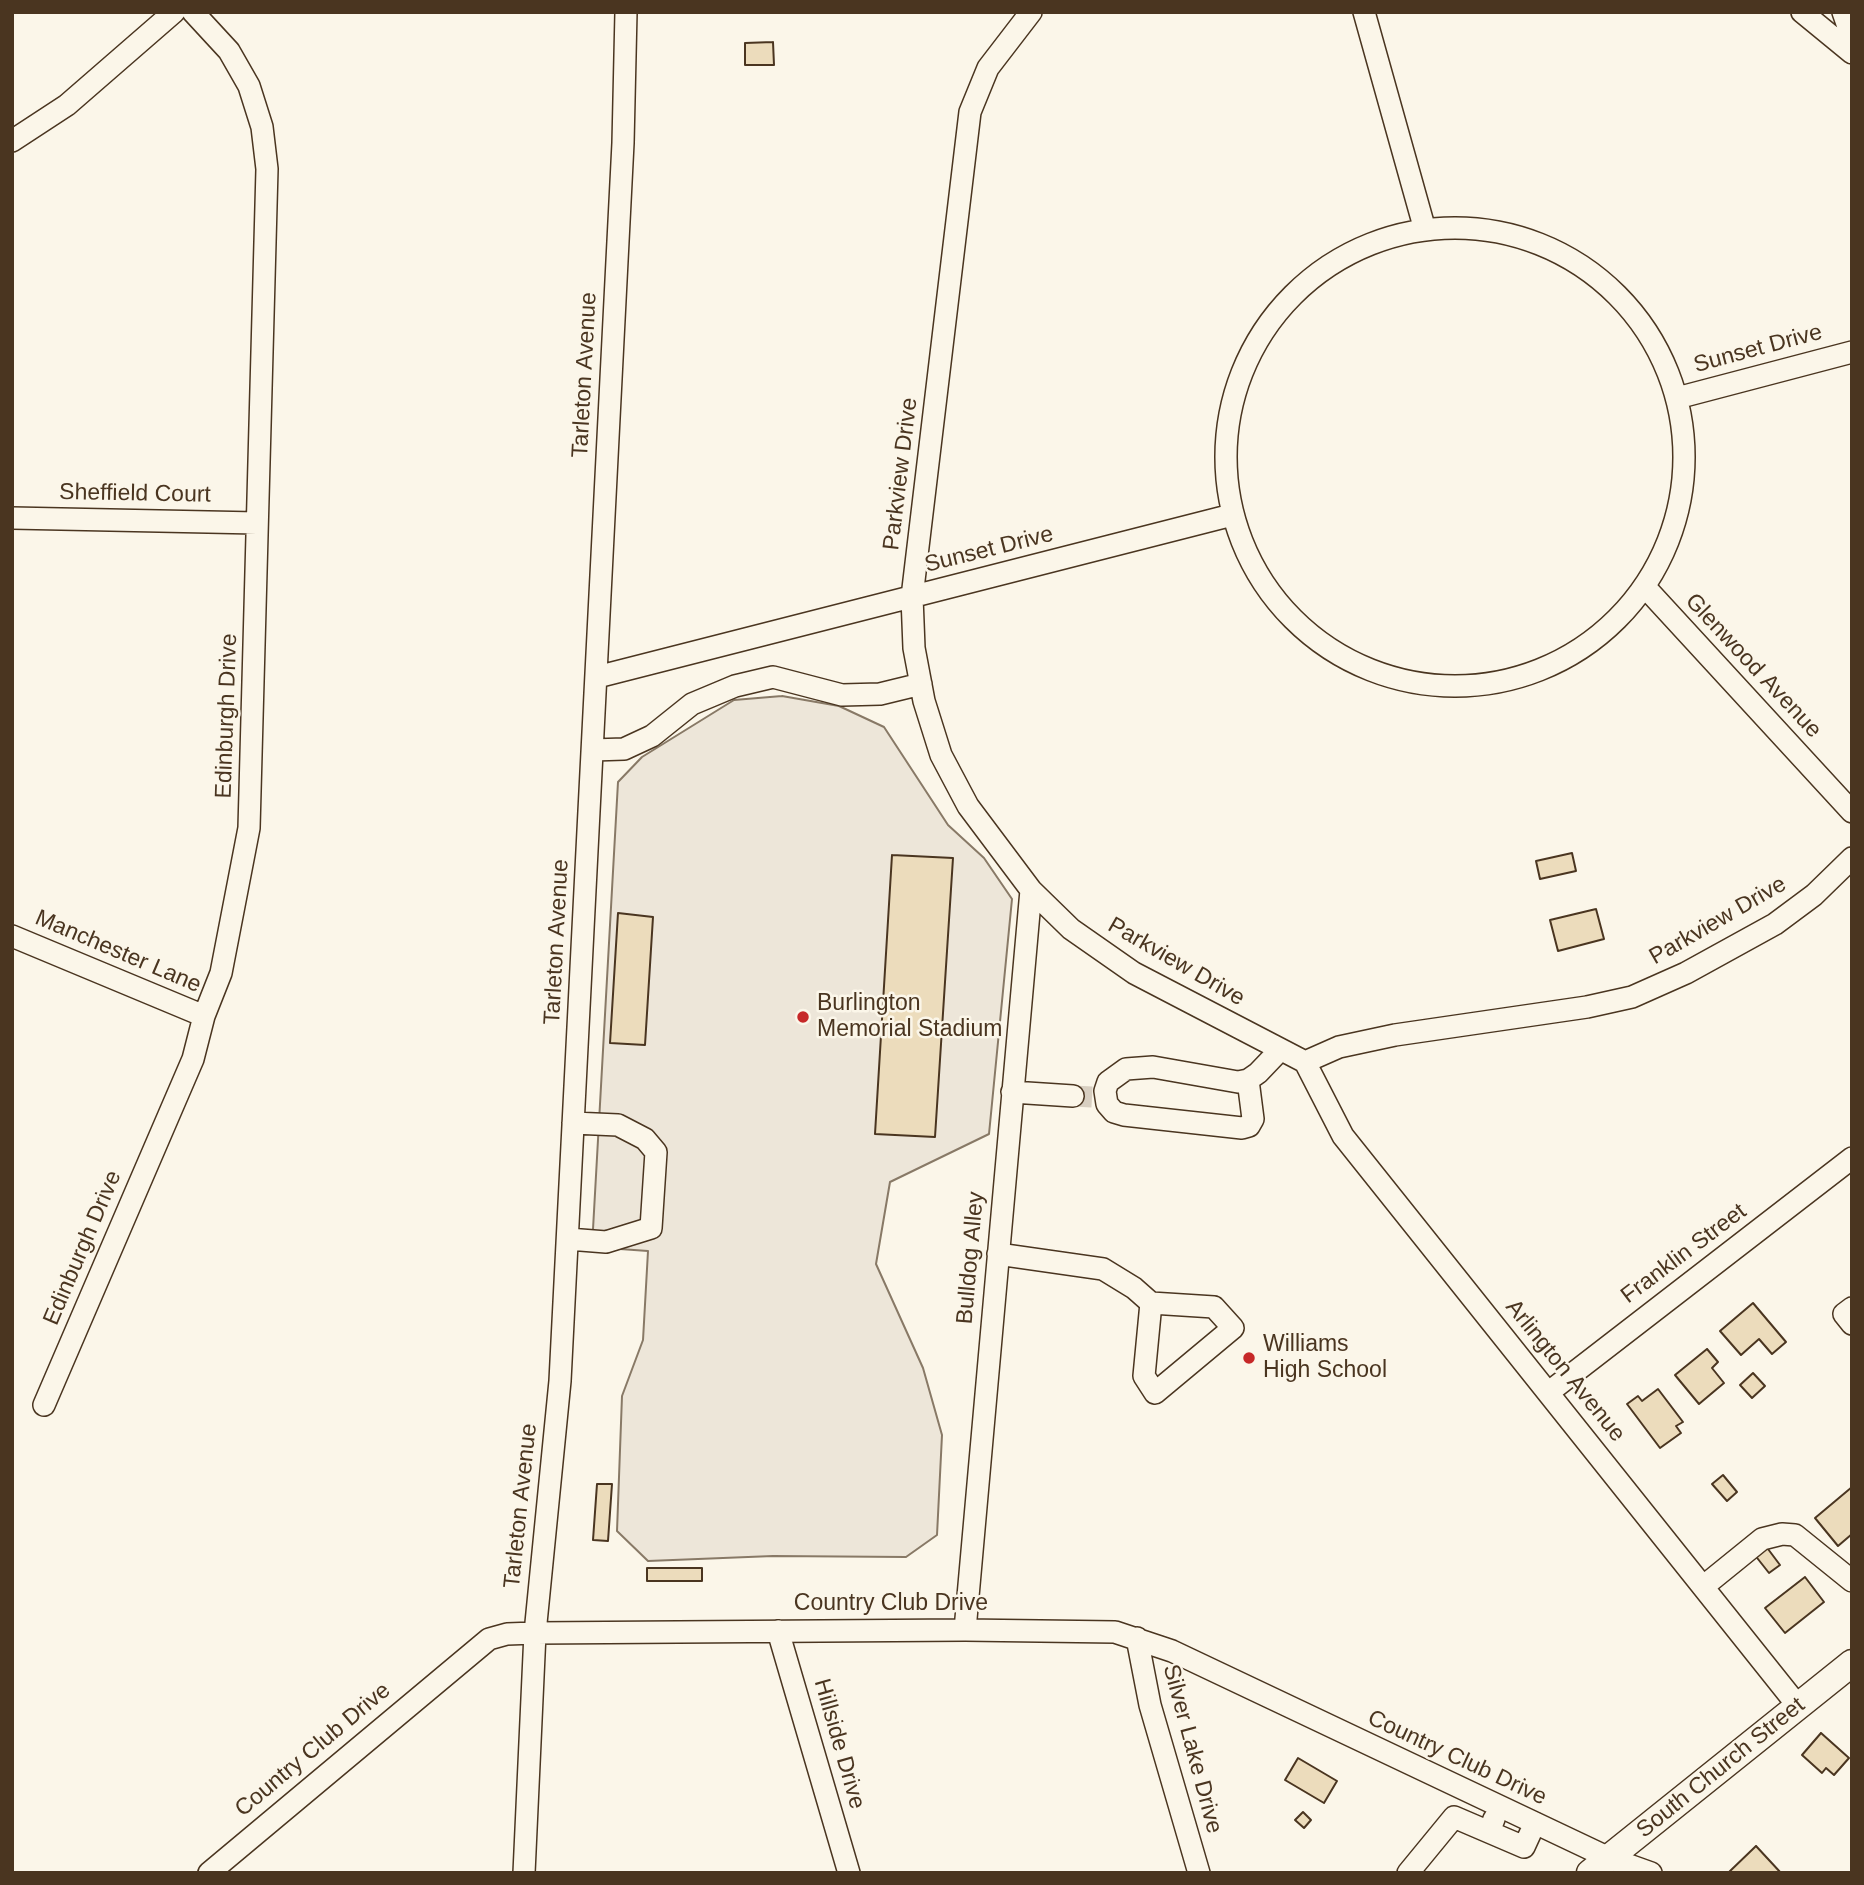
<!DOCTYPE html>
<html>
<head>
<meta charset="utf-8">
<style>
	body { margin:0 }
	#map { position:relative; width:1864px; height:1885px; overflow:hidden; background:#fbf6e9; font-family:Helvetica,sans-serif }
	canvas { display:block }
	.frame { position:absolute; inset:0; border:14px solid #4a3520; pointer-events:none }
</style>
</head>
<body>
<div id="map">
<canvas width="1864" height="1885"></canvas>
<div class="frame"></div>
</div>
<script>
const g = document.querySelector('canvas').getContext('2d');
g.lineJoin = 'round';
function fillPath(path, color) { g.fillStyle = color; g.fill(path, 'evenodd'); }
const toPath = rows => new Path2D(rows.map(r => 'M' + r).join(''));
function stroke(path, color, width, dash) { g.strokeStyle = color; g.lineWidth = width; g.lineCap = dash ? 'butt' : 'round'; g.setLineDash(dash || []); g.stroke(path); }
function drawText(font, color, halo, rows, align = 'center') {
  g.font = font + ' Helvetica,sans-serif'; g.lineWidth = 5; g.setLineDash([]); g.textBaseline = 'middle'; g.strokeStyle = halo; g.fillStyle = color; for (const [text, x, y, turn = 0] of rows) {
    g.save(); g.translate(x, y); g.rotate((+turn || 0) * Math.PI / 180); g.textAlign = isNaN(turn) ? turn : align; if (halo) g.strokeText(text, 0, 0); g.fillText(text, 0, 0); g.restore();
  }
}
const green = toPath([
	[782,696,839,706,884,727,948,825,984,858,1012,899,989,1134,890,1182,876,1264,923,1368,942,1435,937,1535,906,1557,773,1556,648,1561,617,1531,622,1396,643,1340,648,1251,592,1247,618,782,642,757,734,700,782,696]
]);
const building = toPath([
	[773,42,774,65,745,65,745,43,773,42],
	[1572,853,1576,871,1540,879,1536,861,1572,853],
	[892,855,953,858,935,1137,875,1134,892,855],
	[1596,909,1604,939,1558,951,1550,920,1596,909],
	[618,913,653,917,645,1045,610,1043,618,913],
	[1753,1303,1786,1342,1772,1354,1759,1339,1741,1355,1720,1331,1753,1303],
	[1707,1349,1718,1362,1712,1368,1724,1383,1699,1404,1675,1375,1707,1349],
	[1753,1373,1765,1386,1752,1398,1740,1385,1753,1373],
	[1658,1389,1683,1422,1676,1426,1681,1433,1660,1448,1627,1404,1638,1396,1642,1401,1658,1389],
	[1723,1475,1737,1492,1727,1501,1712,1484,1723,1475],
	[597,1484,612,1484,608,1541,593,1540,597,1484],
	[1852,1487,1852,1534,1838,1546,1815,1518,1852,1487],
	[1765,1545,1780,1565,1769,1573,1754,1554,1765,1545],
	[647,1568,702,1568,702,1581,647,1581,647,1568],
	[1805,1577,1824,1602,1785,1633,1765,1608,1805,1577],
	[1821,1733,1849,1758,1834,1775,1826,1768,1822,1773,1802,1755,1821,1733],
	[1298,1758,1337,1781,1324,1803,1285,1780,1298,1758],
	[1303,1812,1311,1820,1304,1828,1295,1820,1303,1812],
	[1756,1846,1781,1873,1728,1873,1756,1846]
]);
const minorTunnel = toPath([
	[1073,1096,1092,1097]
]);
const minor = toPath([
	[1031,12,988,68,970,112,912,597,914,648,924,701,941,755,968,806,1031,890,1071,929,1134,973,1305,1062,1339,1047,1395,1035,1587,1007,1632,997,1686,973,1775,924,1814,895,1852,858],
	[1364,12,1425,230],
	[1802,12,1852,53],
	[1843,12,1852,38],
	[12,141,67,105,174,12],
	'1226 457a229 229 0 1 1 458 0a229 229 0 1 1-458 0Z',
	[1677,398,1852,352],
	[12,518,257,523],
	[1645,587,1852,812],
	[597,677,1232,515],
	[593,750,624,749,652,736,692,704,735,686,773,677,842,695,880,694,921,684],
	[12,936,204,1016],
	[1305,1062,1343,1136,1798,1706],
	[1248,1080,1253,1119,1249,1126,1242,1128,1124,1115,1114,1112,1107,1104,1105,1091,1108,1082,1126,1069,1153,1067,1238,1082,1248,1080,1258,1073,1280,1050],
	[1012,1092,1073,1096],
	[568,1239,606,1242,651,1228,656,1152,645,1139,618,1125,573,1123],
	[998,1254,1103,1269,1134,1288,1151,1303,1214,1307,1233,1328,1155,1393,1144,1376,1151,1303],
	[1852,1308,1844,1314,1852,1324],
	[1549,1392,1852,1158],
	[44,1405,193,1059,204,1016,221,973,249,828,267,169,262,127,249,86,229,51,193,12],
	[1704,1586,1762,1539,1782,1534,1795,1535,1852,1581],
	[965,1630,1031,890],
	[778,1631,849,1873],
	[1137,1638,1150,1705,1199,1873],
	[1494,1819,1489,1832,1524,1847,1535,1823],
	[209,1873,489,1639,507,1634,535,1633,965,1630,1115,1632,1172,1651,1609,1858,1651,1873],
	[524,1873,535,1633,560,1381,623,143,626,12],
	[1408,1873,1454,1817,1489,1832]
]);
const major = toPath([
	[1590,1873,1852,1663]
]);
const markers = [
	[803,1017,7,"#c62828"],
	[1249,1358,7,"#c62828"]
];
const streetNames = [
	["Sunset Drive",1758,349,-15],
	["Tarleton Avenue",585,375,-87],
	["Parkview Drive",901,474,-83],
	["Sheffield Court",135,494,1],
	["Sunset Drive",989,550,-14],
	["Glenwood Avenue",1753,666,47],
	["Edinburgh Drive",227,716,-88],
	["Parkview Drive",1718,921,-30],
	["Tarleton Avenue",557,942,-87],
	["Manchester Lane",118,952,23],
	["Parkview Drive",1176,962,30],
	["Edinburgh Drive",83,1248,-67],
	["Franklin Street",1684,1254,-37],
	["Bulldog Alley",971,1258,-85],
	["Arlington Avenue",1565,1371,51],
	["Tarleton Avenue",521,1506,-84],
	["Country Club Drive",891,1604],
	["Hillside Drive",839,1744,74],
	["Silver Lake Drive",1192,1749,75],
	["Country Club Drive",313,1750,-40],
	["Country Club Drive",1457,1758,25],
	["South Church Street",1721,1768,-39]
];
const poiNames = [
	["Burlington",817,1004],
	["Memorial Stadium",817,1030],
	["Williams",1263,1345],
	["High School",1263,1371]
];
fillPath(green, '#ede6d9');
stroke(green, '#887966', 2);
fillPath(building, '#ecdcbc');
stroke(building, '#4a3520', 2);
stroke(minorTunnel, '#d8cfc1', 21, [21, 10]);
stroke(minor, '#4a3520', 24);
stroke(major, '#4a3520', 29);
stroke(minor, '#fbf6e9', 21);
stroke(major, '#fbf6e9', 26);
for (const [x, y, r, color] of markers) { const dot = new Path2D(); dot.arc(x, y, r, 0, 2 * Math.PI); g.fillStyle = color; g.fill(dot); stroke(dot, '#fbf6e9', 2.5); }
drawText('23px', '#4a3520', '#fbf6e9', streetNames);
drawText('23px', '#4a3520', '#fbf6e9', poiNames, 'left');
</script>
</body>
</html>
